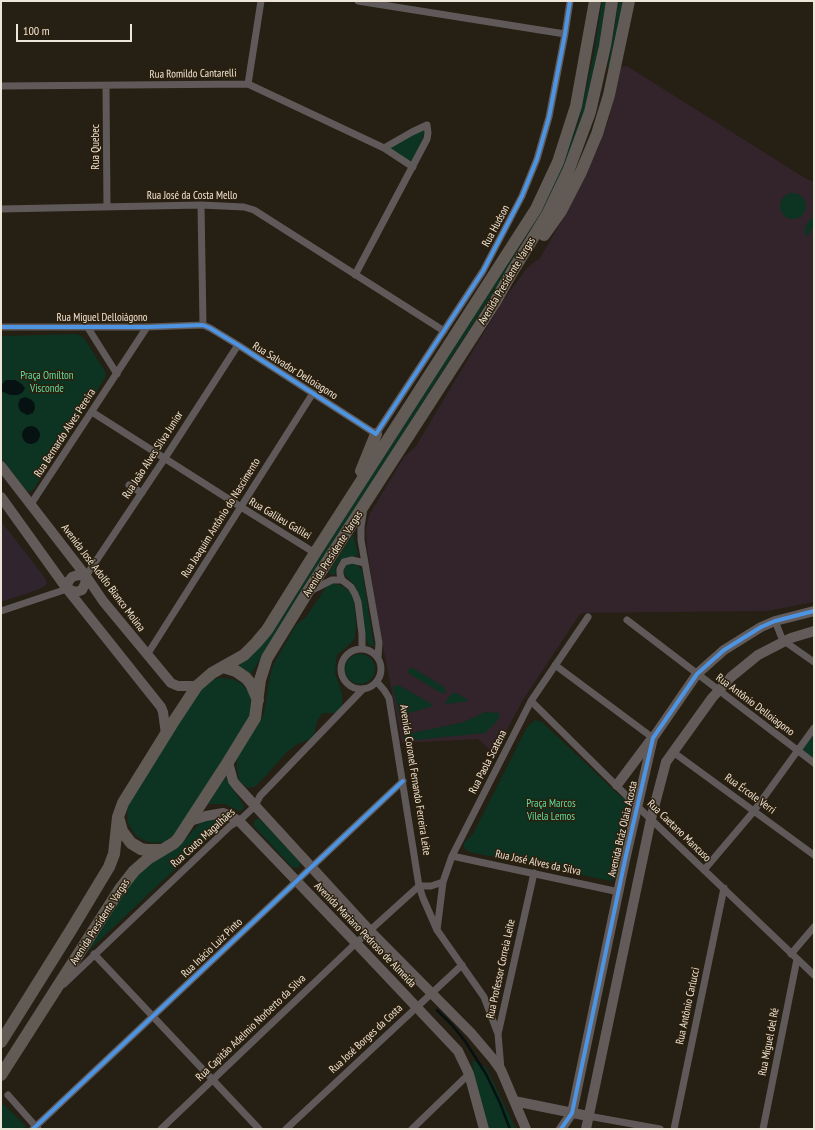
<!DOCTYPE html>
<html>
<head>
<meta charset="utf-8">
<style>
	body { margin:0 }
	#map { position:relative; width:815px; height:1130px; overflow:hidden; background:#261f14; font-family:"PT Sans Narrow",sans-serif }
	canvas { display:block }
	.frame { position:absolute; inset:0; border:2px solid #eee5d9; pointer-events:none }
	.scale { position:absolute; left:16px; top:24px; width:116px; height:18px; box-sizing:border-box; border:2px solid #eee5d9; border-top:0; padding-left:5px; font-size:12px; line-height:14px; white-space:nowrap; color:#eee5d9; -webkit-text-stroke:3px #2d200d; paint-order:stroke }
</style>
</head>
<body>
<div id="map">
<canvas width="815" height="1130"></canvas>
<div class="frame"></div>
<div class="scale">100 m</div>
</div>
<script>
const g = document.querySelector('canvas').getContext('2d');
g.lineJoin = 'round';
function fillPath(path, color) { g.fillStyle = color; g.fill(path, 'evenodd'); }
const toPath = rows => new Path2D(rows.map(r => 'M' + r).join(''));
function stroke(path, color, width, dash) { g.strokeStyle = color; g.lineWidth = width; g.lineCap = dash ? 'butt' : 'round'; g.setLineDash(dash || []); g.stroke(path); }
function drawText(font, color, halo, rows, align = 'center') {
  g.font = font + ' "PT Sans Narrow",sans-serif'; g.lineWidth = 3; g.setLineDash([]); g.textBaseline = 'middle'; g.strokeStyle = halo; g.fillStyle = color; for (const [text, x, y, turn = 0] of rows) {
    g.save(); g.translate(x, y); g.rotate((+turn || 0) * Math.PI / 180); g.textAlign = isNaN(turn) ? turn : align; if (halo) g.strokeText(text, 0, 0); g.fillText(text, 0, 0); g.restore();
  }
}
const commercial = toPath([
	[627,66,805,178,814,182,814,602,768,611,585,613,580,614,523,700,494,754,478,739,402,743,381,637,367,548,366,529,369,515,404,457,416,446,502,302,527,268,540,258,566,213,599,146,608,122,621,67]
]);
const education = toPath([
	[1,521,45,578,47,584,40,589,1,602]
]);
const green = toPath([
	[602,1,607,1,592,83,583,119,567,163,539,221,433,386,251,674,239,666,241,663,271,634,437,371,524,240,543,208,567,152,579,120,594,53],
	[619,1,625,1,609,69,608,65],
	[426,128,413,165,387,148],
	'780 206a13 13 0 1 1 26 0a13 13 0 1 1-26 0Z',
	[814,215,814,224,808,236,805,235,805,226],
	[77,334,84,338,106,373,105,378,33,490,30,492,27,491,1,458,1,336],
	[353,534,358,554,356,556,345,558,339,562,335,568,337,572,334,575,331,575,329,572],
	[348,563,356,564,362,570,374,646,370,646,367,642,359,595,356,587,344,574,344,569],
	[331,583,343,586,350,592,354,599,356,624,355,637,352,642,337,655,336,660,335,673,342,693,342,708,339,711,333,713,323,713,318,719,314,734,310,739,296,745,287,752,257,785,254,787,248,788,239,781,237,770,237,759,240,751,258,725,264,714,270,676,273,665,296,625,307,616,326,587],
	'345 669a15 15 0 1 1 30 0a15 15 0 1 1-30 0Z',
	[411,667,444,687,446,691,445,693,441,693,408,673,409,669],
	[219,678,233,679,242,684,248,691,252,700,249,719,180,830,169,840,164,842,154,843,145,841,136,836,128,823,127,814,128,804,199,691,214,679],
	[398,685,432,704,433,706,403,715,399,714,393,687],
	[452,693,456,693,468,700,468,701,447,704,445,703],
	[485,712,500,713,498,720,485,733,404,741,403,735,464,722],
	[535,720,542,722,620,796,627,799,631,804,628,811,617,877,615,879,611,881,469,852,464,848,464,843,473,834,527,727],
	[814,728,814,763,797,750],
	[225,777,234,791,243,804,244,808,242,810,239,811,225,804,208,804],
	[218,818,227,820,85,954,130,883,144,868,183,842,201,822],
	[257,819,260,819,300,862,300,866,297,868,292,867,254,826,254,821],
	[472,1060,486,1067,516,1129,489,1129,477,1094],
	[1,1102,26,1126,23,1129,1,1129]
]);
const water = toPath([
	[6,380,15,380,22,384,25,388,23,392,18,395,10,395,1,391,1,385],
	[25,397,30,399,34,402,35,408,33,413,27,415,20,411,18,405,20,399],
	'22 435a9 9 0 1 1 18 0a9 9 0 1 1-18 0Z'
]);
const stream = toPath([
	[437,1010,452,1025,465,1041,486,1074,500,1103,510,1129]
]);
const street = toPath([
	[358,1,565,34],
	[248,84,261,1],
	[1,86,248,84,384,148,413,167],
	[106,86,107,207],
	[201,205,203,325],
	[1,209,201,205,244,207,254,210,444,331],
	[355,275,427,139,428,133,427,125,412,132,384,148],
	[1,327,147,327,203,325,210,328,238,345,376,434,483,271,522,196,537,159,549,117,565,34,570,1],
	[88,328,117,374],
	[92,412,241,507,315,553],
	[129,485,142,493],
	[31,504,147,327],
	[364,508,361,527,361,540,379,643,378,657],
	[86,576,165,458,238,345],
	[342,580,340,574,340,569,344,562,352,560,365,563],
	[310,591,332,580,342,580,351,587,355,594,358,602,362,634,362,648],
	[1,611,67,589],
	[627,620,814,763],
	[775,621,781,636,784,641,814,662],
	'341 669a20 20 0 1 1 40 0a20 20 0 1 1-40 0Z',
	[147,655,313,393],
	[555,665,653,738],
	[377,682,384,690,389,698,419,886,423,898,437,930,484,997,498,1034],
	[531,701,637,806,814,975],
	[673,752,814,855],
	[452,856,619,892],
	[704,870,754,811,814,728],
	[437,930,443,882,452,856,531,701,588,617],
	[94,954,259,1129],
	[791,954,814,927],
	[64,984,230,826,239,821,255,806,260,796,363,689],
	[501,1069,498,1034,534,873],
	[8,1095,38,1129],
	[588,1116,660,1129],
	[33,1129,403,781],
	[161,1129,356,943,419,886,431,886,443,882],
	[286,1129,462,965],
	[412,1129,469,1074],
	[674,1129,724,888],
	[763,1129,797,959]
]);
const secondary = toPath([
	[1,466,86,576,103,601,171,683,178,686,197,686],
	[1,497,67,589,161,707,163,712,166,734],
	[78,575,86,576,85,584,82,590,76,592,67,589,68,582,72,577,78,575],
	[228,762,233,781,237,786,370,931,471,1033,493,1059,501,1070,526,1129],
	[617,785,650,741],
	[190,821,206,816,223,813,228,815,239,821,356,943,458,1051,469,1074,484,1129],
	[514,1101,588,1116],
	[561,1129,572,1113,625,860,653,738,697,674,724,650,761,627,775,621,814,611],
	[586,1129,651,819,666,762,712,698,731,677,758,655,791,638,814,631]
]);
const primary = toPath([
	[544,235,561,211,581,172,597,134,609,95,629,1],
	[361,471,376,434],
	[223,667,236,671,246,678,251,684,258,700],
	[119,820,122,831,131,843,141,849,146,850,160,850],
	[1,1042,71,930,109,867,114,854,118,817,123,803,172,724,197,686,212,673,244,655,256,643,267,630,315,553,536,209,558,162,576,106,595,1],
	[1,1075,120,889,134,871,149,858,174,843,178,839,228,762,255,718,260,680,267,658,307,593,495,302,512,272,547,215,569,169,590,112,605,46,612,1]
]);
const cycleway = toPath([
	[1,327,147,327,203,325,210,328,238,345,376,434,483,271,522,196,537,159,549,117,565,34,570,1],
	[33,1129,403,781],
	[561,1129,572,1113,625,860,653,738,697,674,724,650,761,627,775,621,814,611]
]);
const streetNames = [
	["Rua Romildo Cantarelli",193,74,-1],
	["Rua Quebec",96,147,-90],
	["Rua José da Costa Mello",192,196],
	["Rua Hudson",496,226,-62],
	["Avenida Presidente Vargas",507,281,-59],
	["Rua Miguel Delloiágono",102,318],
	["Rua Salvador Delloiagono",295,371,32],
	["Rua Bernardo Alves Pereira",65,433,-57],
	["Rua João Alves Silva Junior",153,455,-57],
	["Rua Joaquim Antônio do Nascimento",221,518,-58],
	["Rua Galileu Galilei",280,519,31],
	["Avenida Presidente Vargas",333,554,-57],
	["Avenida José Adolfo Bianco Molina",103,578,53],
	["Rua Antônio Delloiagono",755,705,37],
	["Rua Paola Scatena",488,762,-63],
	["Avenida Coronel Fernando Ferreira Leite",415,780,81],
	["Rua Ércole Verri",750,794,36],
	["Avenida Bráz Olaia Acosta",623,829,-77],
	["Rua Caetano Mancuso",679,831,44],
	["Rua Couto Magalhães",203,838,-42],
	["Rua José Alves da Silva",538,863,12],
	["Avenida Presidente Vargas",100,922,-57],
	["Avenida Mariano Pedroso de Almeida",365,935,46],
	["Rua Inácio Luiz Pinto",212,948,-44],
	["Rua Professor Correia Leite",501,969,-78],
	["Rua Antônio Carlucci",688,1006,-78],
	["Rua Capitão Adelmio Norberto da Silva",251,1028,-44],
	["Rua José Borges da Costa",366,1039,-43],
	["Rua Miguel del Ré",769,1042,-79]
];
const parkNames = [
	["Praça Omílton",47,376],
	["Visconde",47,389],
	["Praça Marcos",551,804],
	["Vilela Lemos",551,817]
];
fillPath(commercial, '#33232a');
fillPath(education, '#30242e');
fillPath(green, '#0d3322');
fillPath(water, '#061212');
stroke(stream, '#061212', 2.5);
stroke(street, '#5f5a59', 7);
stroke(secondary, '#625b5a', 10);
stroke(primary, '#615a55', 12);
stroke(cycleway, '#4d94e3', 4);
drawText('11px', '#eee5d9', '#2d200d', streetNames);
drawText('11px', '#5bdfa6', '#2d200d', parkNames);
</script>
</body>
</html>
